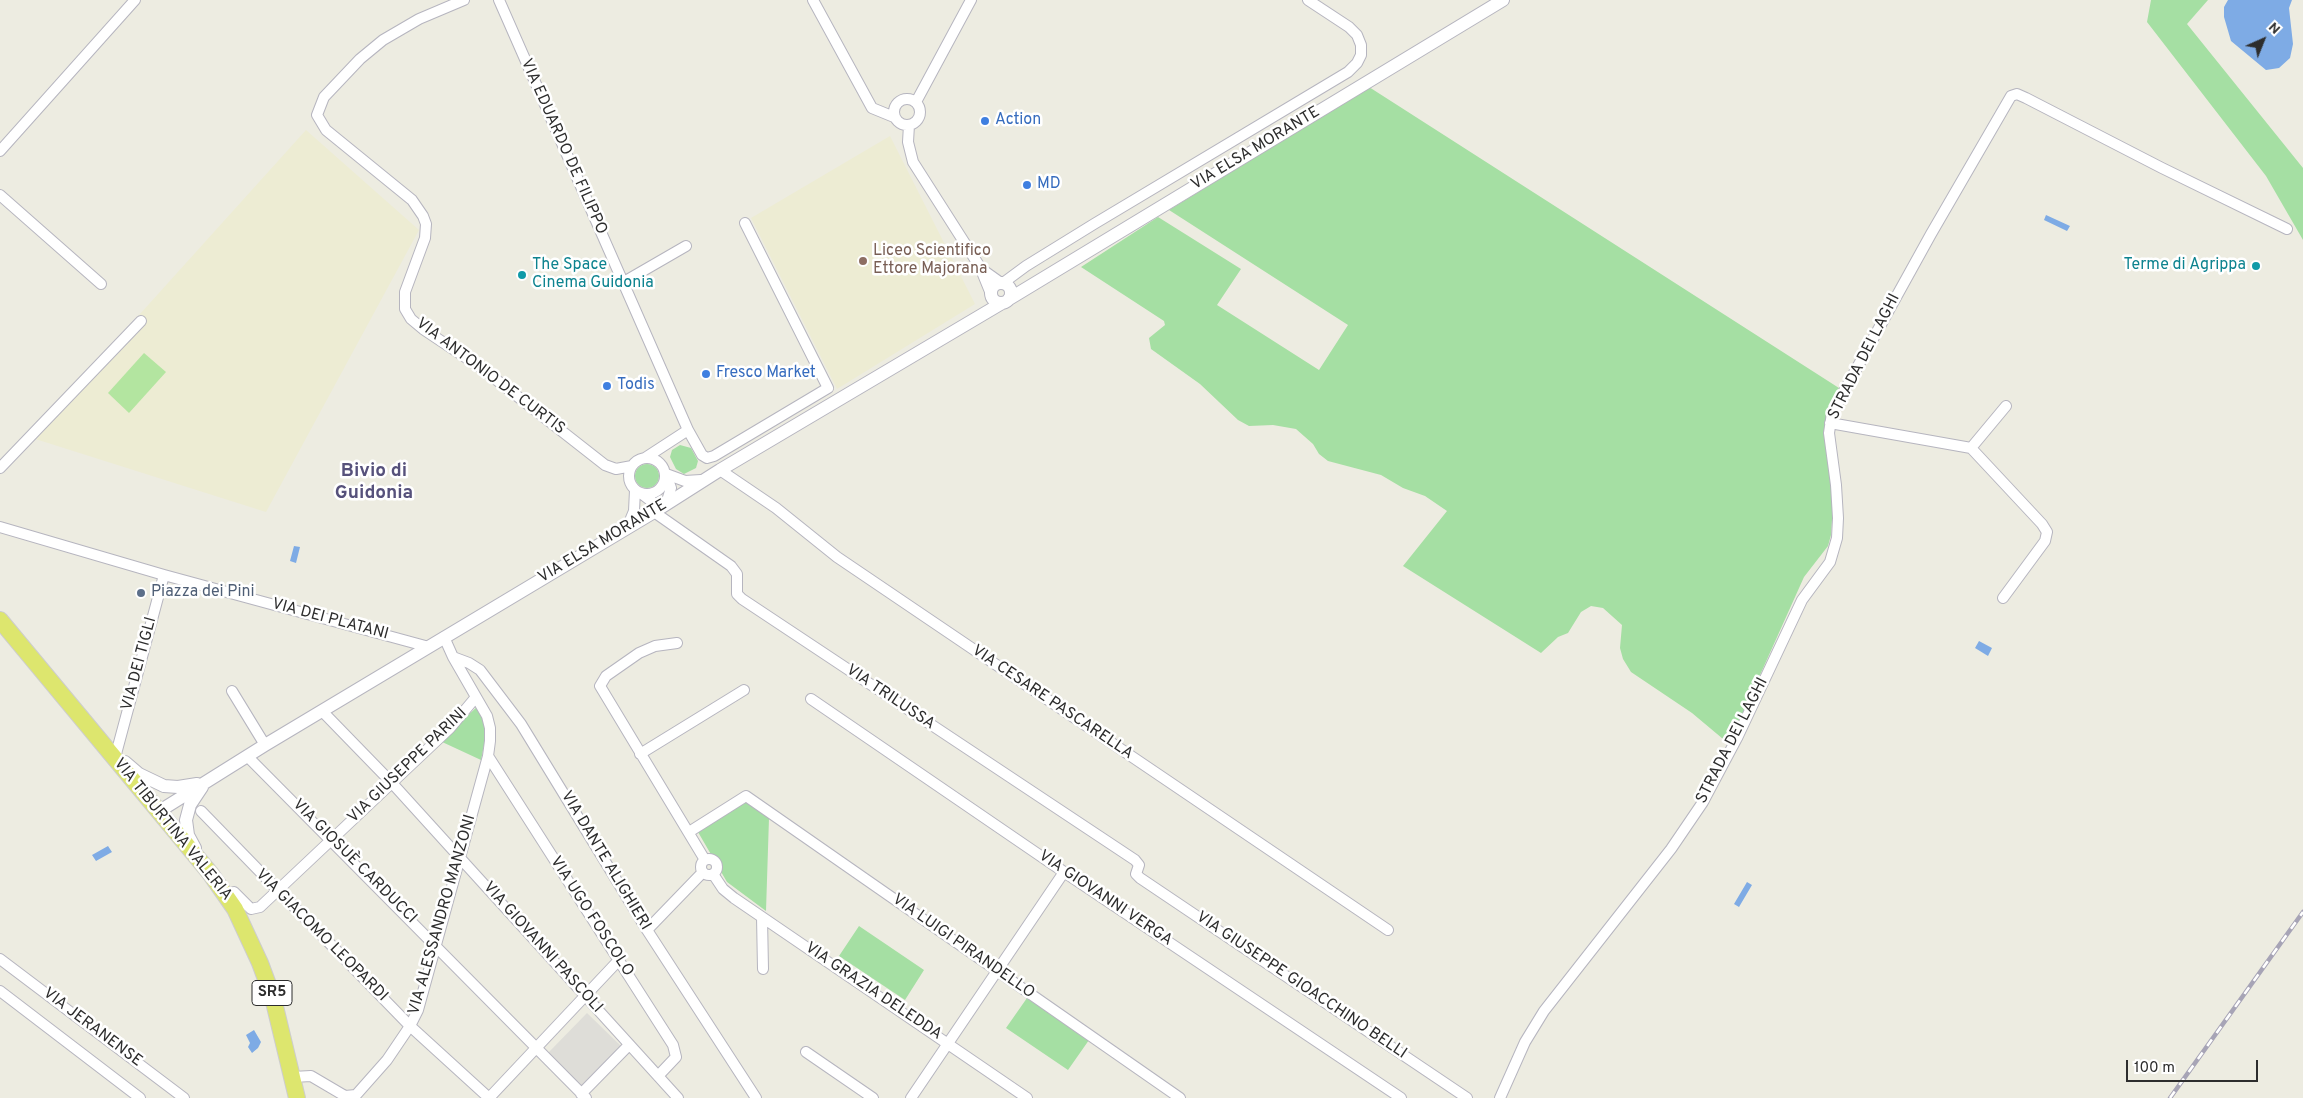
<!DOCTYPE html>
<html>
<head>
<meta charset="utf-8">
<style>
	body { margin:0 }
	#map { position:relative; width:2303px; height:1098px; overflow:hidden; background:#edece1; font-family:Overpass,sans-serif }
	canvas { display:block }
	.north { position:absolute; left:2238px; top:15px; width:50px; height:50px; -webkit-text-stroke:4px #fff; paint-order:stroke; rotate:44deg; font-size:14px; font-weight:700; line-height:20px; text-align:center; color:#2d2d2d }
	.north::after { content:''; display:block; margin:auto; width:18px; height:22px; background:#2d2d2d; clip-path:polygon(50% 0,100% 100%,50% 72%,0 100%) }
	.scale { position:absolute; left:2126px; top:1060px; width:132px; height:22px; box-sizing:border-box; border:2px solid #2d2d2d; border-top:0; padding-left:6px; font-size:15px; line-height:18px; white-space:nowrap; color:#2d2d2d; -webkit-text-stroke:4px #fff; paint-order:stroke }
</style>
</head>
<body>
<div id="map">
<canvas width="2303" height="1098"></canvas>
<div class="north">N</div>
<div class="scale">100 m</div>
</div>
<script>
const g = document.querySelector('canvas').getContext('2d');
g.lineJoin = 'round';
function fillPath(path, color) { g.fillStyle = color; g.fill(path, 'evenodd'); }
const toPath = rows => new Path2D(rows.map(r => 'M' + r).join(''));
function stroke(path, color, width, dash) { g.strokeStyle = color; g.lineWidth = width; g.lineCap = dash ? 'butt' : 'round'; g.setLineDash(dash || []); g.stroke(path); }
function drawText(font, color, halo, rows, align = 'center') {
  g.font = font + ' Overpass,sans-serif'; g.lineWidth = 5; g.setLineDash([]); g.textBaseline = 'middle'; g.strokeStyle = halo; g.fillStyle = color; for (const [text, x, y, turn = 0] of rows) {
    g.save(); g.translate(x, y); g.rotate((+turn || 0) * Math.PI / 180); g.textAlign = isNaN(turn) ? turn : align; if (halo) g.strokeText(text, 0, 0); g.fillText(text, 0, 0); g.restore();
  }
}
const education = toPath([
	[306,130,419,230,266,512,29,437],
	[890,136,975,304,837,389,751,218]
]);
const green = toPath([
	[2151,0,2208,0,2187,24,2303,168,2303,240,2266,176,2147,22],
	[1369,87,1839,388,1827,419,1833,505,1831,535,1828,546,1804,577,1729,744,1692,713,1631,672,1623,659,1620,648,1622,625,1603,608,1591,606,1581,612,1568,633,1558,637,1541,653,1403,566,1447,511,1425,496,1403,488,1381,475,1328,461,1319,454,1313,444,1296,429,1273,425,1249,426,1238,420,1200,384,1151,349,1149,338,1165,325,1164,321,1081,267,1158,217,1241,269,1217,305,1319,370,1348,325,1169,210],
	[680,445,691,448,698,461,696,468,684,474,676,469,670,457,672,450],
	'635 476a12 12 0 1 1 24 0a12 12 0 1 1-24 0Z',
	[478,706,487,731,481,760,440,741],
	[746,802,769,818,766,911,727,882,698,832],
	[859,926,924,970,905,1000,839,956],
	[1027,998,1089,1040,1068,1070,1006,1028]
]);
const pitch = toPath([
	[144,353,166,372,129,413,108,393]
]);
const plaza = toPath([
	[587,1013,622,1047,582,1087,548,1053]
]);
const water = toPath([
	[2228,0,2292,0,2289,8,2293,44,2290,58,2279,68,2266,70,2231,41,2224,17,2224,7],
	[2046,215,2070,226,2067,231,2044,220],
	[294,546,300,547,296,563,290,561],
	[1979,641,1992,648,1988,656,1975,648],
	[108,846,112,852,96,861,92,855],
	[1747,882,1752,885,1739,907,1734,904],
	[254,1030,261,1042,258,1048,252,1053,248,1047,250,1043,246,1035]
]);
const minor = toPath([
	[464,0,419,19,383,40,360,59,324,97,317,115,326,130,412,200,423,216,426,224,425,238,405,292,405,309,411,319,423,329,480,367,605,465,616,469,632,466],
	[499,0,688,430],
	[813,0,872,108,894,117],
	'894 112a13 13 0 1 1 26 0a13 13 0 1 1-26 0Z',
	[916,102,971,0],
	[909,125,908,142,913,162,980,267,991,294],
	[0,151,135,0],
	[0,195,101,284],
	[980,268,1001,283],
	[622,283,686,246],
	[1003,283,1026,266,1094,224,1348,72,1357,63,1361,55,1361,45,1357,35,1349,27,1308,0],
	[1830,423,1971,448,2042,524,2047,532,2045,541,2003,598],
	[1971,448,2006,406],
	'629 476a18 18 0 1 1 36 0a18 18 0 1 1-36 0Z',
	[645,458,688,430,702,455,707,458,714,456,828,388,745,223],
	[0,468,141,321],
	[720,470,776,508,837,557,1388,930],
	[666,474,685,481,701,480],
	[642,494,655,504,666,504,671,488,666,474],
	[654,512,731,566,737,574,737,594,742,599,1135,860,1139,865,1136,874,1140,878,1467,1098],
	[0,527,164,575,429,647],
	[627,528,634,511,635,490],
	[444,637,453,657,469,663,480,670,521,724,647,930,756,1098],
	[677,643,655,646,639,653,606,676,600,686,705,860],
	[232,691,265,745],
	[811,699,1064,872,1401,1098],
	[322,711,392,783,678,1098],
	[116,754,164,575],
	[640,754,744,690],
	[247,756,586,1098],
	[488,756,673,1045,676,1057,658,1076],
	[201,811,410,1026,489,1098],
	[689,832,746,796,1180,1098],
	'701 867a8 8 0 1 1 16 0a8 8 0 1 1-16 0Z',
	[713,874,723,889,734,898,1027,1098],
	[226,895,234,892,251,909,260,907,450,728,476,697],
	[762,917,763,969],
	[647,930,703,872],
	[0,959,184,1098],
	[0,991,140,1098],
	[806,1052,873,1098],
	[293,1077,311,1076,345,1096,356,1095,387,1060,410,1026,418,1010,488,756,490,741,490,728,487,716,453,657],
	[581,1094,629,1045],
	[489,1098,618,961],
	[911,1098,1064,872],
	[1500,1098,1525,1042,1544,1011,1671,849,1703,802,1737,738,1802,600,1830,562,1837,538,1838,518,1836,485,1829,433,1832,413,1931,234,2011,96,2017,94,2026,98,2162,168,2287,229]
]);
const tertiary = toPath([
	'991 293a10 10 0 1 1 20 0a10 10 0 1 1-20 0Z',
	[1009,299,1503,0],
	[125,762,139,774,164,786,178,787,197,784],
	[158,812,265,745,654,512,720,470,1002,303],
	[195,848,188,835,186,820,190,805,202,787]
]);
const primary = toPath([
	[0,620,210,873,235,909,260,963,273,998,297,1098]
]);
const rail = toPath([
	[2170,1098,2303,912]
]);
const markers = [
	[985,121,5,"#3f7fe0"],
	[1027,185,5,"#3f7fe0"],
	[863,261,5,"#8d6e63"],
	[2256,266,5,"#0f9aa8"],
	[522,275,5,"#0f9aa8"],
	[706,374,5,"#3f7fe0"],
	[607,386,5,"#3f7fe0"],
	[141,593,5,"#5c6f8a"]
];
const shields = [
	[272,993,40]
];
const shieldNames = [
	["SR5",272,993]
];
const shopNames = [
	["Action",995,121],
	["MD",1037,185],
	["Fresco Market",716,374],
	["Todis",617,386]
];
const streetNames = [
	["VIA EDUARDO DE FILIPPO",563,147,66],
	["VIA ELSA MORANTE",1256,149,-31],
	["STRADA DEI LAGHI",1865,357,-63],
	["VIA ANTONIO DE CURTIS",490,377,37],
	["VIA ELSA MORANTE",603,542,-31],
	["VIA DEI PLATANI",330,620,15],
	["VIA DEI TIGLI",140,664,-75],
	["VIA TRILUSSA",890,698,34],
	["VIA CESARE PASCARELLA",1052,703,34],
	["STRADA DEI LAGHI",1733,741,-63],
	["VIA GIUSEPPE PARINI",408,766,-44],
	["VIA TIBURTINA VALERIA",172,830,51],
	["VIA DANTE ALIGHIERI",605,861,59],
	["VIA GIOSUÈ CARDUCCI",354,862,45],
	["VIA GIOVANNI VERGA",1105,899,34],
	["VIA ALESSANDRO MANZONI",443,915,-74],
	["VIA UGO FOSCOLO",591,917,57],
	["VIA GIACOMO LEOPARDI",321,936,45],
	["VIA LUIGI PIRANDELLO",963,947,35],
	["VIA GIOVANNI PASCOLI",542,948,48],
	["VIA GIUSEPPE GIOACCHINO BELLI",1301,986,34],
	["VIA GRAZIA DELEDDA",873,992,34],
	["VIA JERANENSE",92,1028,37]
];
const educationNames = [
	["Liceo Scientifico",873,252],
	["Ettore Majorana",873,270]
];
const cultureNames = [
	["The Space",532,266],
	["Cinema Guidonia",532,284],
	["Terme di Agrippa",2246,266,"right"]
];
const serviceNames = [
	["Piazza dei Pini",151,593]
];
const quarterNames = [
	["Bivio di",374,472],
	["Guidonia",374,494]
];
fillPath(education, '#edecd3');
fillPath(green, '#a5dfa3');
fillPath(pitch, '#b3e5a0');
fillPath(plaza, '#deddd8');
fillPath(water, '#7eabe5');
stroke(minor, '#b6b5bf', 12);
stroke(tertiary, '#b6b5bf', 14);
stroke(primary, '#cdcdcd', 18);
stroke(minor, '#fff', 10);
stroke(tertiary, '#fff', 12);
stroke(primary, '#dde66e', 16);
stroke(rail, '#a7a4b6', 4.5);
stroke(rail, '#fff', 2.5, [8]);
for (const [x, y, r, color] of markers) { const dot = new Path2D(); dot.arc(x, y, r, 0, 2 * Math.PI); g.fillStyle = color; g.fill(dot); stroke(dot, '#fff', 2); }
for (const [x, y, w] of shields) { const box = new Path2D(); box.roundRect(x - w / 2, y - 12.5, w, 25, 4); g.fillStyle = '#fff'; g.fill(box); stroke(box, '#2d2d2d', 1); }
drawText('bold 15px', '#2d2d2d', null, shieldNames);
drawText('16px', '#366cbe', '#fff', shopNames, 'left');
drawText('16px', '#2d2d2d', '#fff', streetNames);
drawText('16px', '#785e54', '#fff', educationNames, 'left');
drawText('16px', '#0d838f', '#fff', cultureNames, 'left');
drawText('16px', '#4e5e75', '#fff', serviceNames, 'left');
drawText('bold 19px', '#56517b', '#fff', quarterNames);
</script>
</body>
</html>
